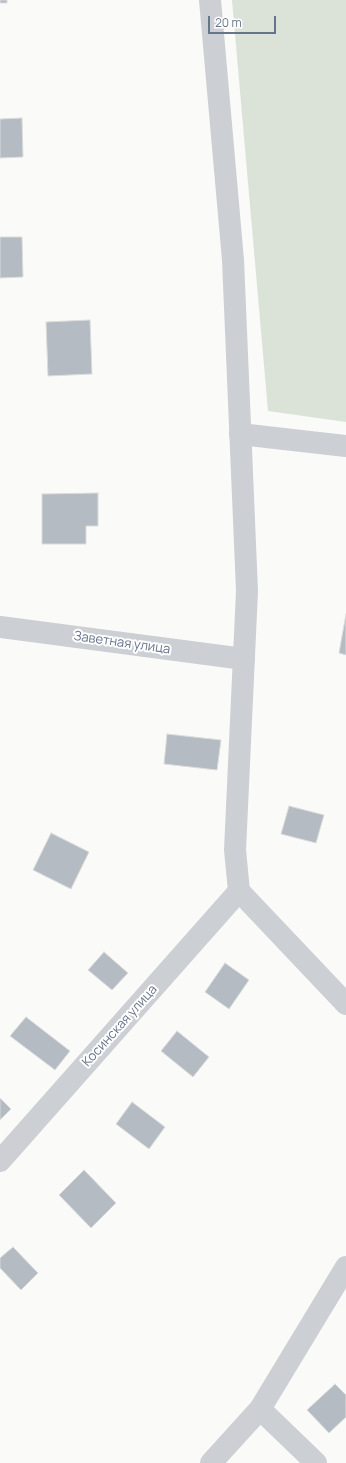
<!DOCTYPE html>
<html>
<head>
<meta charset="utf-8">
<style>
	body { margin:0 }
	#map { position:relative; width:346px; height:1463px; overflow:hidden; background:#fafaf8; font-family:Manrope,sans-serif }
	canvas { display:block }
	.scale { position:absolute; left:208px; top:16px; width:68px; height:18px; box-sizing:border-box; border:2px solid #66758c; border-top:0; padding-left:5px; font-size:12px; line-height:14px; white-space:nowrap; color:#66758c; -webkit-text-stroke:3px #fff; paint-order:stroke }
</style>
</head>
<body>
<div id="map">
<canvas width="346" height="1463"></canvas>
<div class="scale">20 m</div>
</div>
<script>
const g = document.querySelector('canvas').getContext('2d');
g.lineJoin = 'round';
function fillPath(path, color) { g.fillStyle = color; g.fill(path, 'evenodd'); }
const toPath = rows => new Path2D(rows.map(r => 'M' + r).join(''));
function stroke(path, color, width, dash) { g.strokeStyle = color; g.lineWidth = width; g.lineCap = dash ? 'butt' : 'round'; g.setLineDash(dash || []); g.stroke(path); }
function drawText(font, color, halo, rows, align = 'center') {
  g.font = font + ' Manrope,sans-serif'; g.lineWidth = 4; g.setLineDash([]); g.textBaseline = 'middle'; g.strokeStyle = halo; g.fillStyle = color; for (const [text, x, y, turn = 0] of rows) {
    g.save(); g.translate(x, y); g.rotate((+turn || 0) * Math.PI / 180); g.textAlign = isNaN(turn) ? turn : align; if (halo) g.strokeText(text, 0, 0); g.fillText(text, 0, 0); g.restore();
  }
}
const green = toPath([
	[232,0,346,0,346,422,268,411]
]);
const building = toPath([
	[0,0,7,0,7,3,0,3,0,0],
	[22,118,23,157,0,158,0,119,22,118],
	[0,237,22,237,23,277,0,278,0,237],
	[90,320,92,374,48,376,46,322,90,320],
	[98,493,98,526,86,526,86,544,42,544,42,494,98,493],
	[346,614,346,655,339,653,346,614],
	[167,734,221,740,217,770,164,764,167,734],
	[289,806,324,815,316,843,281,834,289,806],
	[51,833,89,852,71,889,33,870,51,833],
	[104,952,128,973,112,990,88,970,104,952],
	[225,963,249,980,229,1009,205,992,225,963],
	[26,1017,70,1051,55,1070,10,1036,26,1017],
	[177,1031,209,1057,193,1077,161,1051,177,1031],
	[0,1098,11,1109,0,1120,0,1098],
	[132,1102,165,1127,149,1149,116,1124,132,1102],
	[84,1170,116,1203,91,1228,59,1195,84,1170],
	[13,1247,38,1273,21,1290,0,1268,0,1258,13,1247],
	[335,1384,346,1395,346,1417,329,1433,307,1410,335,1384]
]);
const minor = toPath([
	[240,434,346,446],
	[0,627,244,659],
	[0,1161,239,891],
	[260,1409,316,1463],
	[211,1463,260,1409,346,1267]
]);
const tertiary = toPath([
	[210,0,233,260,247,591,235,850,239,891,346,1004]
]);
const streetNames = [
	["Заветная улица",122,643,8],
	["Косинская улица",120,1026,-48]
];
fillPath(green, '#dbe3d8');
fillPath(building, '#b5bbc3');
stroke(building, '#dcdcda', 1);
stroke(minor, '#cccfd3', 22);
stroke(tertiary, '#cccfd3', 22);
drawText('13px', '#66758c', '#fff', streetNames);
</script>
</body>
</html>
